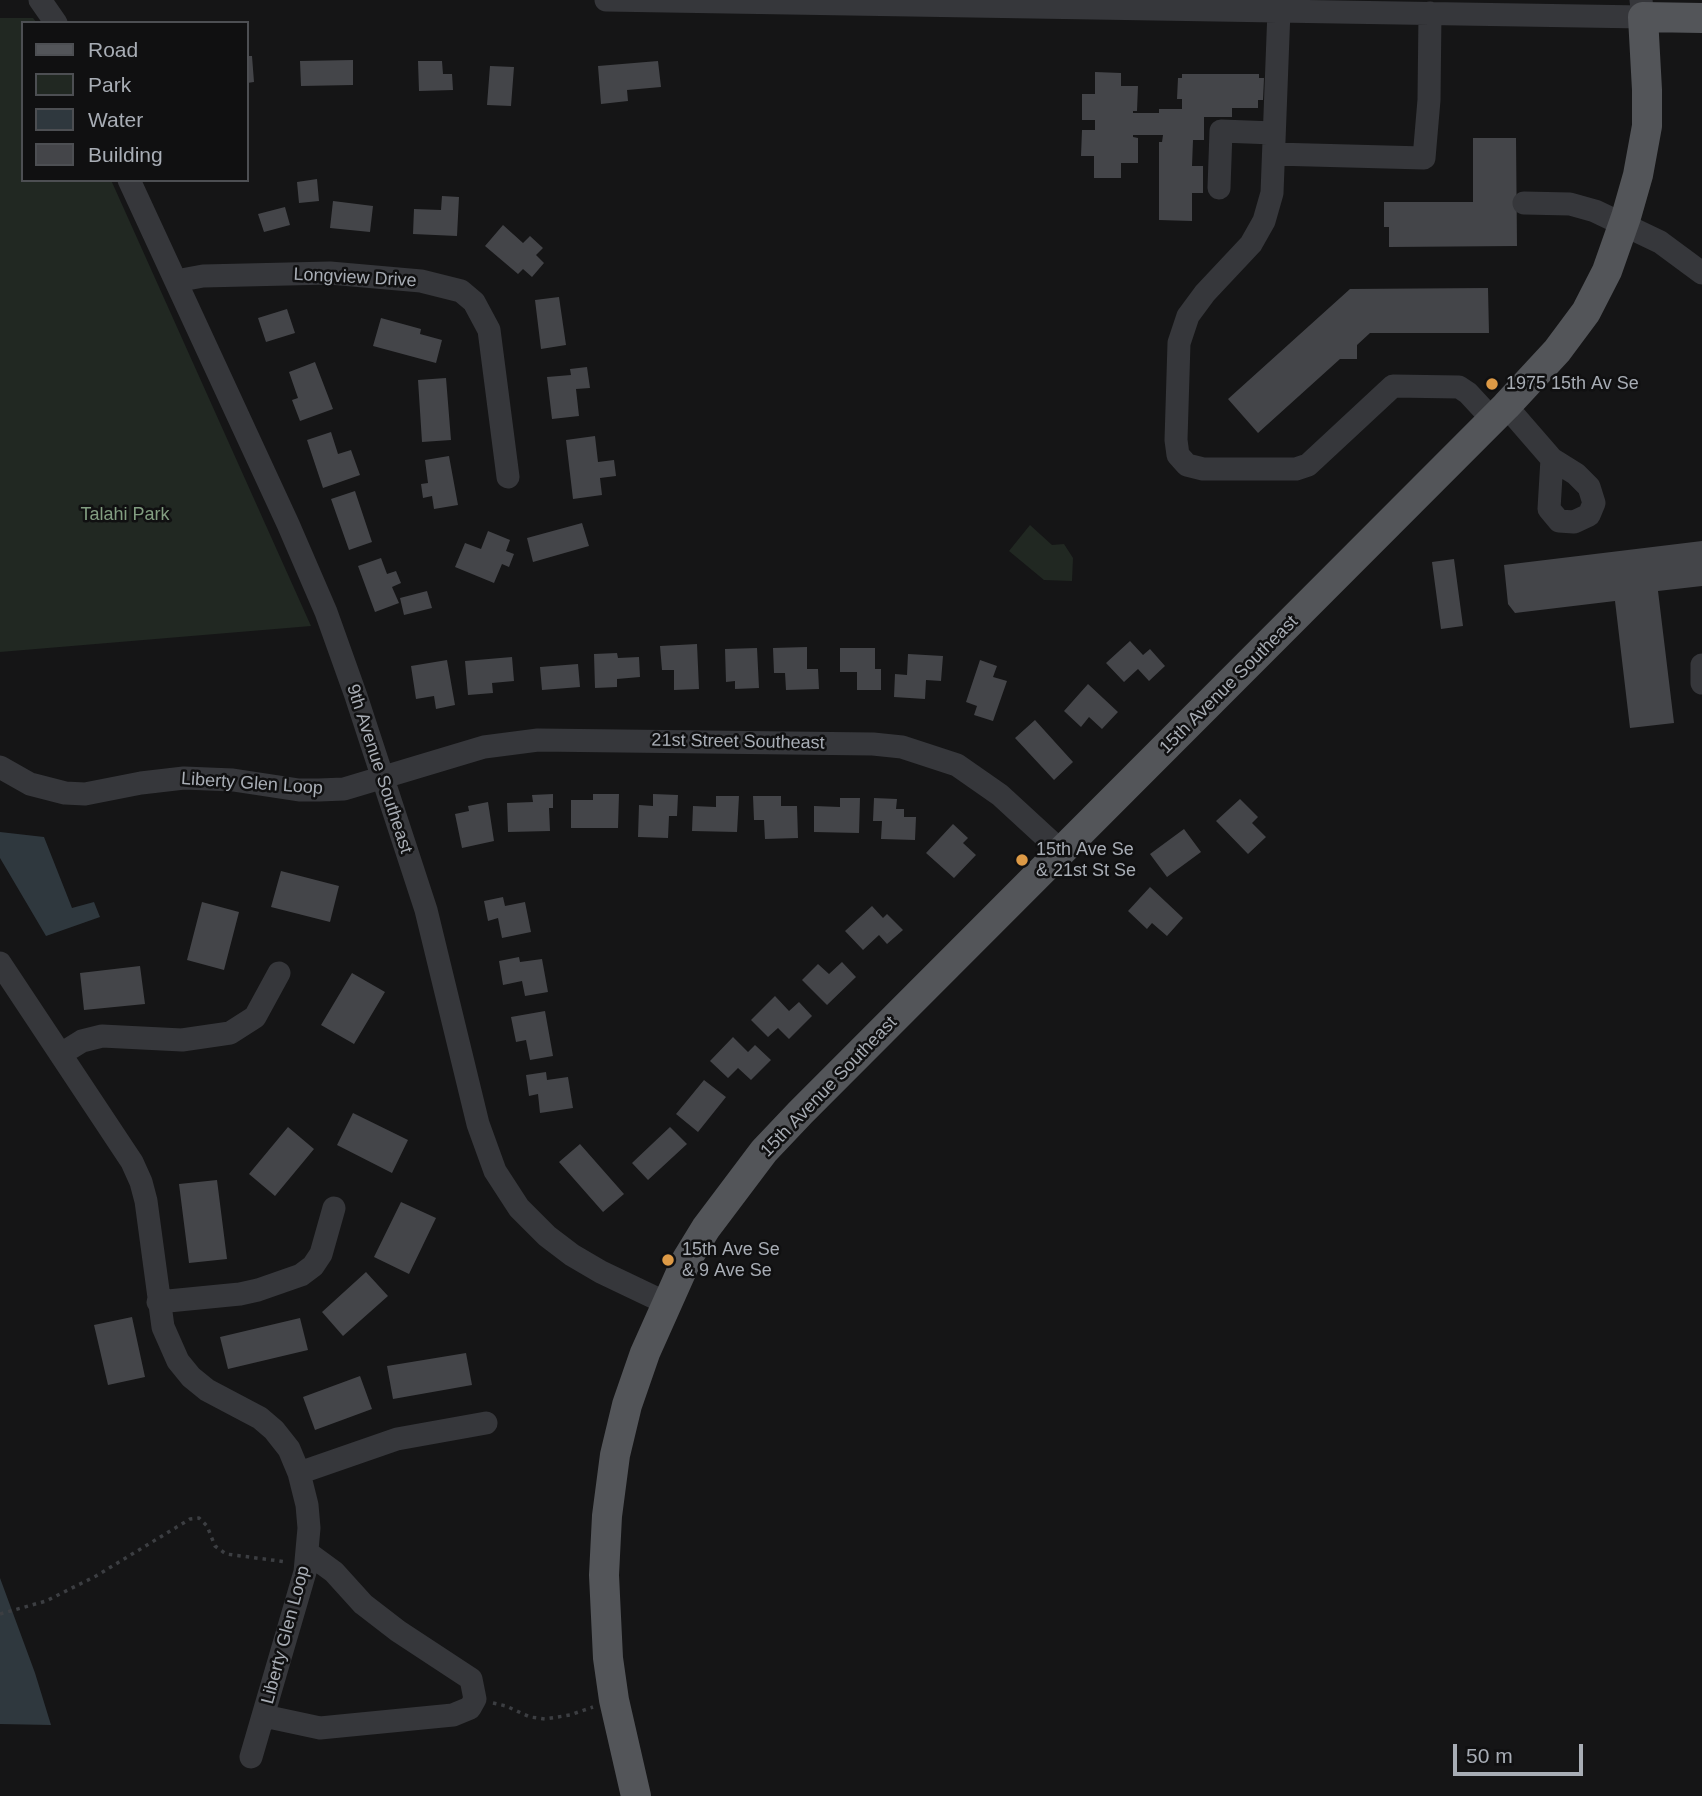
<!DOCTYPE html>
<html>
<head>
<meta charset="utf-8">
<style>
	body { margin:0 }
	#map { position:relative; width:1702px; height:1796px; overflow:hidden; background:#151516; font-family:Arial,sans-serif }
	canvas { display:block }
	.legend { position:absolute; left:21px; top:21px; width:228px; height:161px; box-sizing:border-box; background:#101011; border:2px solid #4d4f53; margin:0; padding:9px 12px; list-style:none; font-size:21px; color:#a8adb5 }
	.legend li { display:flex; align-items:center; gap:14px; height:35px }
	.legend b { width:35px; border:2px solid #4d4f53 }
	.scale { position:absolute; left:1453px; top:1744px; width:130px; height:32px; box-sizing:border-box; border:4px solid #a8adb5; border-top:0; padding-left:9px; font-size:21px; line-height:24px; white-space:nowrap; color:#a8adb5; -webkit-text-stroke:5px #101011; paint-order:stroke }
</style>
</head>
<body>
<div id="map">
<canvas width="1702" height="1796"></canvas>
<ul class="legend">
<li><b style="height:9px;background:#535559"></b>Road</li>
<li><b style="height:19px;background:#212822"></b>Park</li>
<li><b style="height:19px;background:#2f383e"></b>Water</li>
<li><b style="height:19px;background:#444549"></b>Building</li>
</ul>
<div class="scale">50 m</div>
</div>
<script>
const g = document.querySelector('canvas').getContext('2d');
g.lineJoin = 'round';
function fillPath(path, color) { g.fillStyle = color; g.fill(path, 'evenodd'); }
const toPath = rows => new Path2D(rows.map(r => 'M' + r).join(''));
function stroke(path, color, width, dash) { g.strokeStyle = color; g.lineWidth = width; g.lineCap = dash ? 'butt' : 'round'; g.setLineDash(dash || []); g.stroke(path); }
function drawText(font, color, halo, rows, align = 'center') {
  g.font = font + ' Arial,sans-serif'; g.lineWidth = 5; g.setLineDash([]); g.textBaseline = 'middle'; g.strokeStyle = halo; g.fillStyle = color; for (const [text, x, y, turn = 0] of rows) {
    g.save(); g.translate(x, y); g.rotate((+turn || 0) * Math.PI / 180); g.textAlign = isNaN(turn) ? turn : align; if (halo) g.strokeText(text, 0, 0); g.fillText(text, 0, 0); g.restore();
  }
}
const green = toPath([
	[0,18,33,18,37,23,23,23,23,180,111,180,311,626,0,652],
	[1030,525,1052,545,1064,544,1073,558,1072,581,1044,580,1009,551]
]);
const water = toPath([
	[0,832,44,837,72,908,94,902,100,917,46,936,0,858],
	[0,1578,35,1673,51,1725,0,1724]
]);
const building = toPath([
	[247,56,252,56,254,82,247,83],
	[353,60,353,85,301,86,300,61],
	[418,61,442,61,443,74,452,74,453,90,419,91],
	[658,61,661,87,627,90,628,101,601,104,598,66],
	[490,66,514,67,511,106,487,105],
	[1095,72,1121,73,1121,86,1138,86,1137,111,1133,111,1133,113,1159,113,1159,109,1182,109,1182,99,1177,99,1178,78,1182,78,1182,74,1259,74,1259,78,1264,78,1263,100,1258,100,1258,108,1232,108,1232,117,1204,117,1204,140,1193,140,1192,166,1203,166,1203,193,1192,193,1192,221,1159,220,1159,142,1162,142,1163,135,1133,135,1133,137,1138,138,1138,163,1121,163,1121,178,1094,178,1094,156,1081,156,1082,130,1095,130,1095,120,1082,120,1082,94,1095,94],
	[1473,138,1516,138,1517,246,1389,247,1389,227,1384,227,1384,202,1473,202],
	[317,179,319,201,299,203,297,182],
	[442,196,459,197,457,236,413,234,414,209,441,210],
	[333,201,373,206,370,232,330,228],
	[285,207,290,225,264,232,258,214],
	[503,225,523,243,530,236,543,248,536,255,544,263,532,277,523,269,518,274,485,246],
	[1488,288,1489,333,1370,333,1357,345,1357,359,1340,359,1258,433,1228,399,1350,289],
	[559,297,566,345,541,349,535,300],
	[287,309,295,333,266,342,258,318],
	[381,318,421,329,420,334,442,340,436,363,373,346],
	[315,362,333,409,300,421,292,400,298,398,289,372],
	[587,367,590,388,576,389,579,416,552,419,547,377,571,375,570,369],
	[446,378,451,440,422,442,418,380],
	[331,432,338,454,351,450,360,475,323,488,307,440],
	[595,436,598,462,614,460,616,476,600,478,602,495,573,499,566,440],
	[449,456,458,505,434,509,432,496,423,498,421,484,428,483,425,460],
	[355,491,372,542,349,550,331,499],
	[582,523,589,546,533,562,527,538],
	[488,531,510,540,506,551,514,554,509,567,502,564,494,583,455,567,465,543,481,549],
	[1702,541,1702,586,1658,591,1674,723,1630,728,1615,601,1515,613,1508,604,1504,565],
	[381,558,387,574,396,571,401,583,392,587,399,603,375,612,358,566],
	[1454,559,1463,626,1441,629,1432,562],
	[427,591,432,608,404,615,400,598],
	[1130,641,1143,655,1150,649,1165,666,1149,681,1138,669,1124,682,1106,663],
	[697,644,699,689,674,690,674,670,662,670,660,646],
	[807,647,807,669,818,669,819,689,786,690,785,673,774,673,773,648],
	[757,648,759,688,735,689,735,681,726,682,725,649],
	[840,648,875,648,875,669,881,669,881,690,857,690,857,672,840,672],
	[617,653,618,658,639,657,640,677,617,679,617,687,595,688,594,654],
	[908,654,943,656,941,681,926,680,925,699,894,697,895,674,907,675],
	[512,657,514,681,492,683,493,693,468,695,465,661],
	[447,660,455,705,436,709,434,696,416,699,411,666],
	[980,660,997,666,993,677,1007,681,993,721,974,715,977,706,966,702],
	[578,664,580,687,542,690,540,667],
	[1088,684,1118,712,1102,729,1089,717,1081,727,1064,711],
	[1035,720,1073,762,1054,780,1015,738],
	[553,794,553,808,549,808,550,831,508,832,507,803,533,802,532,795],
	[593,794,619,794,618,828,571,828,571,800,593,800],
	[653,794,678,795,677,816,669,816,668,838,638,837,639,805,653,806],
	[716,796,739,796,737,832,692,831,693,806,716,807],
	[753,796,781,796,781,806,797,806,798,838,765,839,764,820,754,820],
	[840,798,860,798,859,833,814,832,814,806,840,807],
	[874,798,897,799,896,809,904,809,904,817,916,817,915,840,881,839,882,821,873,821],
	[1240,799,1258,817,1252,823,1266,837,1248,854,1216,821],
	[488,802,494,841,462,848,455,814,469,811,468,806],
	[953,824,968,838,963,843,976,855,954,878,926,853],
	[1184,829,1201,852,1167,877,1150,854],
	[281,871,339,886,330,922,271,907],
	[1150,887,1183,918,1167,936,1152,923,1147,929,1128,911],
	[503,897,505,906,525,902,531,932,502,938,498,918,488,921,484,901],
	[202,902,239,912,224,970,187,960],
	[872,906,883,918,887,914,903,930,887,944,879,935,863,950,845,931],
	[519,957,520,962,542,959,548,992,525,996,522,981,503,985,499,961],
	[842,962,856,977,827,1005,802,980,818,964,829,974],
	[140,966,145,1004,84,1010,80,973],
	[352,973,385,992,354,1044,321,1025],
	[775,996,789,1011,799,1002,812,1016,789,1039,778,1028,768,1037,751,1020],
	[545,1011,553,1056,530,1060,526,1040,516,1042,511,1017],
	[733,1037,748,1052,755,1045,771,1060,751,1080,738,1068,728,1078,710,1061],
	[546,1072,547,1080,568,1077,573,1108,540,1113,538,1094,529,1096,526,1075],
	[704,1080,726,1097,698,1132,676,1114],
	[353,1113,408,1140,392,1173,337,1145],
	[288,1127,314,1149,275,1196,249,1174],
	[670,1127,687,1144,648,1180,632,1163],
	[580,1144,624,1194,603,1212,559,1162],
	[217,1180,227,1259,189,1263,179,1184],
	[401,1202,436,1218,409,1274,374,1257],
	[366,1272,388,1296,343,1336,322,1312],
	[132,1317,145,1377,108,1385,94,1325],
	[300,1318,308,1350,228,1369,220,1337],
	[466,1353,472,1385,393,1399,387,1366],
	[360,1376,372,1409,315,1430,303,1397]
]);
const path = toPath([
	[0,1614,46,1601,96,1576,190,1519,199,1518,207,1526,215,1546,226,1554,287,1562],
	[493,1703,506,1706,530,1717,545,1719,570,1715,593,1707]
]);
const minor = toPath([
	[40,0,56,23],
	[606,0,1643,17,1641,0],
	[1279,10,1272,193,1264,221,1251,244,1205,293,1188,316,1179,343,1176,440,1178,455,1187,465,1203,469,1296,469,1308,465,1393,386,1459,387,1468,393,1493,420],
	[1274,154,1424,158,1429,100,1430,13],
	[129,180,288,524,326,612,356,696,426,910,478,1124,495,1171,519,1208,547,1236,572,1255,601,1272,666,1303],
	[1219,188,1221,131,1274,133],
	[1524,203,1570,204,1595,211,1660,242,1702,273],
	[176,281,203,276,330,273,421,281,461,291,474,302,489,330,508,477],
	[1506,406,1552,459,1576,474,1589,487,1594,503,1589,515,1574,522,1559,521,1549,509,1552,459],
	[1702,665,1702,683],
	[0,767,30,784,65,793,85,794,141,783,184,778,233,780,299,790,319,790,344,789,484,747,538,740,873,744,902,747,957,765,1000,795,1062,852],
	[0,963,132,1162,141,1182,146,1201,163,1327,178,1361,191,1377,207,1390,260,1418,274,1430,289,1449,299,1473,307,1505,309,1528,305,1572,251,1757],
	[61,1054,82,1041,102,1036,182,1040,230,1033,255,1017,279,973],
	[158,1302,240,1294,258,1290,301,1275,313,1266,321,1254,334,1208],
	[299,1473,397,1439,486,1423],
	[264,1716,320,1728,453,1715,470,1708,475,1699,471,1679,398,1631,363,1604,334,1572,308,1553]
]);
const major = toPath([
	[636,1796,614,1700,608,1658,604,1575,607,1516,615,1455,627,1405,645,1353,687,1259,706,1228,764,1151,801,1112,1506,406,1557,351,1586,312,1607,271,1626,217,1638,175,1647,126,1647,90,1643,17,1702,18]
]);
const markers = [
	[1492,384,7,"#dd9a46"],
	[1022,860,7,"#dd9a46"],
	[668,1260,7,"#dd9a46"]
];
const streetNames = [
	["Longview Drive",355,278,3],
	["15th Avenue Southeast",1229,685,-45],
	["21st Street Southeast",738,742,1],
	["9th Avenue Southeast",379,769,72],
	["Liberty Glen Loop",252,784,4],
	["15th Avenue Southeast",829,1087,-46],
	["Liberty Glen Loop",286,1635,-75]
];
const poiNames = [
	["1975 15th Av Se",1506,384],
	["15th Ave Se",1036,850],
	["& 21st St Se",1036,871],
	["15th Ave Se",682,1250],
	["& 9 Ave Se",682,1271]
];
const parkNames = [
	["Talahi Park",125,515]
];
fillPath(green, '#212822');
fillPath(water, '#2f383e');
fillPath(building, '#444549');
stroke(path, '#3c3e42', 3.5, [3.5, 5]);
stroke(minor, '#36373b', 23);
stroke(major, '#535559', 30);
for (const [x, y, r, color] of markers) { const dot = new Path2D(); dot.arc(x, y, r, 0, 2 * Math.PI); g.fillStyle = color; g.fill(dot); stroke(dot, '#101011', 2.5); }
drawText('18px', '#a8adb5', '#101011', streetNames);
drawText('18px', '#a8adb5', '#101011', poiNames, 'left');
drawText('18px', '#829e81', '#101011', parkNames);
</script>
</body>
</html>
